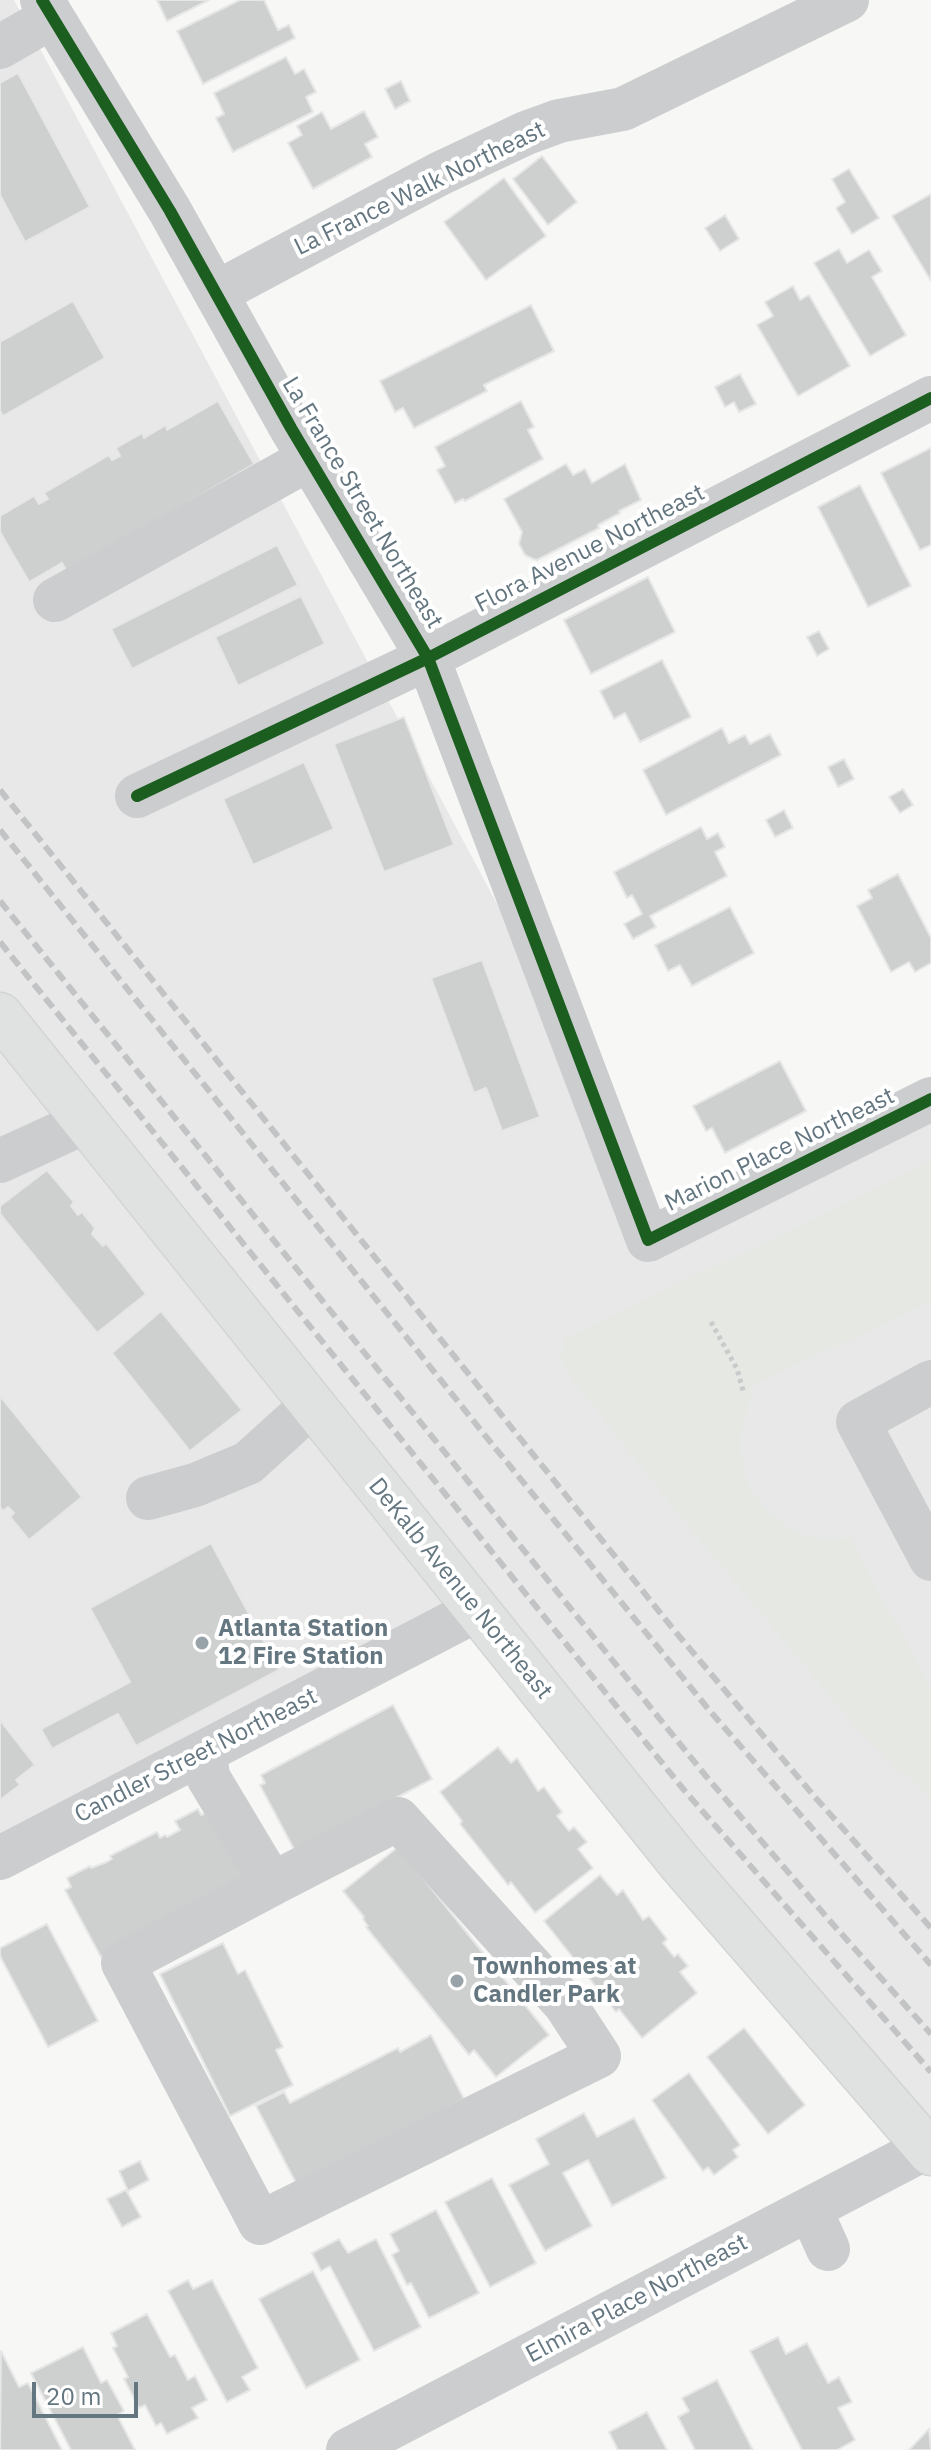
<!DOCTYPE html>
<html>
<head>
<meta charset="utf-8">
<style>
	body { margin:0 }
	#map { position:relative; width:931px; height:2450px; overflow:hidden; background:#f7f7f6; font-family:"IBM Plex Sans",sans-serif }
	canvas { display:block }
	.scale { position:absolute; left:32px; top:2382px; width:106px; height:36px; box-sizing:border-box; border:4px solid #647680; border-top:0; padding-left:10px; font-size:24px; line-height:28px; white-space:nowrap; color:#647680; -webkit-text-stroke:6px #fff; paint-order:stroke }
</style>
</head>
<body>
<div id="map">
<canvas width="931" height="2450"></canvas>
<div class="scale">20 m</div>
</div>
<script>
const g = document.querySelector('canvas').getContext('2d');
g.lineJoin = 'round';
function fillPath(path, color) { g.fillStyle = color; g.fill(path, 'evenodd'); }
const toPath = rows => new Path2D(rows.map(r => 'M' + r).join(''));
function stroke(path, color, width, dash) { g.strokeStyle = color; g.lineWidth = width; g.lineCap = dash ? 'butt' : 'round'; g.setLineDash(dash || []); g.stroke(path); }
function drawText(font, color, halo, rows, align = 'center') {
  g.font = font + ' "IBM Plex Sans",sans-serif'; g.lineWidth = 8; g.setLineDash([]); g.textBaseline = 'middle'; g.strokeStyle = halo; g.fillStyle = color; for (const [text, x, y, turn = 0] of rows) {
    g.save(); g.translate(x, y); g.rotate((+turn || 0) * Math.PI / 180); g.textAlign = isNaN(turn) ? turn : align; if (halo) g.strokeText(text, 0, 0); g.fillText(text, 0, 0); g.restore();
  }
}
const built = toPath([
	[0,0,14,0,558,1018,661,1241,931,1103,931,2153,463,1601,0,1840]
]);
const green = toPath([
	[931,1162,931,1302,754,1384,742,1427,741,1451,747,1484,764,1508,788,1527,805,1536,825,1539,849,1538,931,1688,931,1799,855,1726,674,1508,579,1387,565,1368,561,1356,565,1339]
]);
const building = toPath([
	[157,0,209,0,167,21,157,0],
	[240,0,264,0,278,30,289,25,295,38,203,84,177,31,240,0],
	[286,57,295,74,304,69,316,92,306,97,313,112,233,152,216,118,224,114,214,93,286,57],
	[18,73,90,207,25,242,0,195,0,83,18,73],
	[401,81,410,101,395,109,385,89,401,81],
	[364,111,378,137,365,144,372,157,313,189,288,143,302,135,297,126,322,112,331,129,364,111],
	[542,156,577,202,548,225,513,179,542,156],
	[849,169,879,218,852,234,836,208,845,202,832,179,849,169],
	[504,178,546,236,486,280,444,222,504,178],
	[931,194,931,281,892,216,931,194],
	[725,215,739,239,720,251,705,228,725,215],
	[839,249,847,263,869,250,882,271,872,277,906,335,870,356,814,263,839,249],
	[793,286,800,300,809,295,850,366,798,396,757,325,773,316,765,302,793,286],
	[73,301,105,358,3,416,0,411,0,342,73,301],
	[531,305,554,351,484,385,487,391,414,428,403,408,395,412,380,381,531,305],
	[740,374,756,404,739,412,734,402,725,407,715,387,740,374],
	[218,401,254,464,67,572,62,563,29,582,0,532,0,516,34,496,39,504,48,499,44,493,109,455,112,460,120,456,116,448,142,433,144,438,166,425,167,430,218,401],
	[521,401,534,427,528,430,543,459,465,501,463,499,455,503,437,470,445,466,435,447,521,401],
	[931,448,931,545,920,550,881,473,931,448],
	[566,464,573,475,585,469,592,483,625,464,641,500,619,511,620,513,598,525,599,528,537,560,533,559,525,555,519,544,522,532,504,499,566,464],
	[860,485,911,586,868,607,818,507,860,485],
	[277,545,298,585,132,669,111,629,277,545],
	[648,577,675,632,591,674,564,620,648,577],
	[301,596,325,644,238,686,215,637,301,596],
	[819,631,829,649,817,656,807,637,819,631],
	[662,660,691,717,640,742,625,713,614,719,600,691,662,660],
	[404,717,454,845,384,872,334,744,404,717],
	[722,728,729,743,745,735,750,744,770,734,781,755,666,815,643,770,722,728],
	[844,759,854,779,838,787,828,767,844,759],
	[304,762,334,829,253,865,223,799,304,762],
	[903,789,913,805,900,813,889,797,903,789],
	[784,810,793,828,775,837,766,820,784,810],
	[701,827,707,839,718,833,725,847,715,852,727,876,650,916,656,927,633,939,624,924,642,914,632,895,627,898,614,872,701,827],
	[898,874,931,938,931,963,915,972,909,962,891,972,857,906,872,898,868,890,898,874],
	[730,907,754,953,692,986,680,965,668,971,655,945,730,907],
	[482,960,540,1117,502,1131,486,1088,474,1093,431,978,482,960],
	[780,1061,806,1111,725,1153,712,1128,706,1131,693,1106,780,1061],
	[47,1170,74,1202,71,1206,78,1215,82,1212,95,1228,92,1234,103,1246,106,1243,146,1294,97,1333,0,1214,0,1206,47,1170],
	[161,1311,242,1410,190,1451,112,1353,161,1311],
	[0,1396,82,1497,29,1540,10,1517,14,1513,8,1507,3,1511,0,1507,0,1396],
	[211,1543,279,1670,136,1746,118,1714,52,1749,41,1729,130,1682,90,1608,211,1543],
	[393,1705,432,1779,295,1851,260,1785,265,1783,261,1775,393,1705],
	[0,1720,35,1765,16,1780,20,1785,0,1800,0,1720],
	[498,1747,511,1763,517,1758,538,1791,544,1787,562,1812,557,1816,569,1831,574,1827,587,1842,578,1849,593,1868,535,1913,511,1882,508,1885,460,1824,462,1821,440,1792,498,1747],
	[198,1809,201,1815,208,1812,245,1880,101,1957,65,1890,71,1887,67,1878,90,1866,91,1868,107,1862,112,1859,110,1856,157,1832,160,1838,165,1835,167,1837,180,1830,175,1821,198,1809],
	[398,1847,549,2035,496,2077,474,2050,469,2055,366,1927,368,1926,363,1919,364,1917,343,1891,398,1847],
	[600,1875,617,1895,623,1890,643,1920,649,1916,667,1939,663,1943,674,1957,678,1954,688,1966,680,1972,697,1993,642,2038,619,2009,616,2012,544,1921,600,1875],
	[47,1924,98,2021,48,2047,0,1956,0,1948,47,1924],
	[223,1943,238,1974,245,1970,283,2047,276,2050,293,2085,230,2116,160,1974,223,1943],
	[744,2028,805,2105,768,2134,707,2057,744,2028],
	[431,2035,464,2099,297,2185,256,2106,284,2092,290,2103,398,2048,400,2052,431,2035],
	[689,2073,740,2145,733,2150,738,2157,714,2175,708,2167,703,2171,652,2100,689,2073],
	[584,2113,597,2137,634,2118,666,2178,612,2206,588,2160,563,2173,592,2226,545,2251,509,2185,549,2164,536,2139,584,2113],
	[140,2161,149,2180,128,2191,119,2171,140,2161],
	[492,2178,536,2263,490,2287,445,2202,492,2178],
	[126,2190,141,2217,122,2227,107,2199,126,2190],
	[436,2210,479,2293,429,2318,411,2283,407,2285,392,2255,399,2251,390,2234,436,2210],
	[339,2239,348,2253,376,2239,421,2327,374,2351,330,2266,321,2271,312,2253,339,2239],
	[313,2271,360,2360,306,2388,259,2299,313,2271],
	[188,2280,193,2289,212,2280,258,2368,242,2377,250,2390,227,2402,168,2291,188,2280],
	[147,2314,170,2357,175,2355,188,2380,195,2376,207,2400,192,2408,198,2418,167,2434,161,2423,156,2426,145,2405,139,2408,124,2379,128,2377,113,2348,117,2346,111,2333,147,2314],
	[778,2337,786,2354,807,2343,828,2383,839,2377,852,2402,838,2408,855,2440,837,2450,802,2450,750,2351,778,2337],
	[83,2347,101,2383,107,2380,124,2411,117,2415,135,2450,71,2450,31,2373,83,2347],
	[1,2351,19,2387,28,2383,62,2450,0,2450,1,2351],
	[717,2380,753,2450,695,2450,678,2417,689,2411,682,2398,717,2380],
	[647,2412,667,2450,618,2450,609,2432,647,2412],
	[929,2429,931,2450,909,2450,929,2429]
]);
const path = toPath([
	[711,1322,737,1369,744,1394]
]);
const minor = toPath([
	[42,0,170,211,291,428,428,658,648,1240,931,1099],
	[0,47,52,17],
	[216,293,439,174,526,133,559,121,623,109,847,0],
	[55,600,309,459],
	[137,796,428,658,931,398],
	[0,1161,85,1122],
	[931,1382,858,1422,931,1559],
	[148,1498,195,1485,248,1463,312,1405],
	[205,1752,208,1777,272,1884,123,1963,260,2223,599,2056,565,2004,398,1819,272,1884],
	[0,1858,477,1610],
	[810,2209,828,2249],
	[348,2450,926,2148]
]);
const major = toPath([
	[0,1015,680,1863,931,2153]
]);
const rail = toPath([
	[0,790,674,1630,814,1796,931,1928],
	[0,830,492,1444,710,1711,931,1965],
	[0,901,705,1775,830,1921,931,2034],
	[0,942,684,1790,931,2072]
]);
const cycleway = toPath([
	[42,0,170,211,291,428,428,658,648,1240,931,1099],
	[137,796,428,658,931,398]
]);
const markers = [
	[202,1643,8,"#97a3a9"],
	[457,1981,8,"#97a3a9"]
];
const streetNames = [
	["La France Walk Northeast",420,189,-26],
	["La France Street Northeast",362,503,59],
	["Flora Avenue Northeast",590,549,-27],
	["Marion Place Northeast",780,1150,-26],
	["DeKalb Avenue Northeast",460,1589,51],
	["Candler Street Northeast",196,1756,-27],
	["Elmira Place Northeast",637,2299,-28]
];
const poiNames = [
	["Atlanta Station",218,1629],
	["12 Fire Station",218,1657],
	["Townhomes at",473,1967],
	["Candler Park",473,1995]
];
fillPath(built, '#e7e8e7');
fillPath(green, '#e6e9e3');
fillPath(building, '#ced0d0');
stroke(building, '#e6e6e6', 2);
stroke(major, '#d3d4d4', 47);
stroke(path, '#c9cacb', 5, [4, 4]);
stroke(minor, '#cccdce', 44);
stroke(major, '#e0e1e1', 44);
stroke(rail, '#c1c3c4', 6, [12, 6]);
stroke(cycleway, '#1b5e20', 12);
for (const [x, y, r, color] of markers) { const dot = new Path2D(); dot.arc(x, y, r, 0, 2 * Math.PI); g.fillStyle = color; g.fill(dot); stroke(dot, '#fff', 3); }
drawText('24px', '#647680', '#fff', streetNames);
drawText('bold 24px', '#647680', '#fff', poiNames, 'left');
</script>
</body>
</html>
